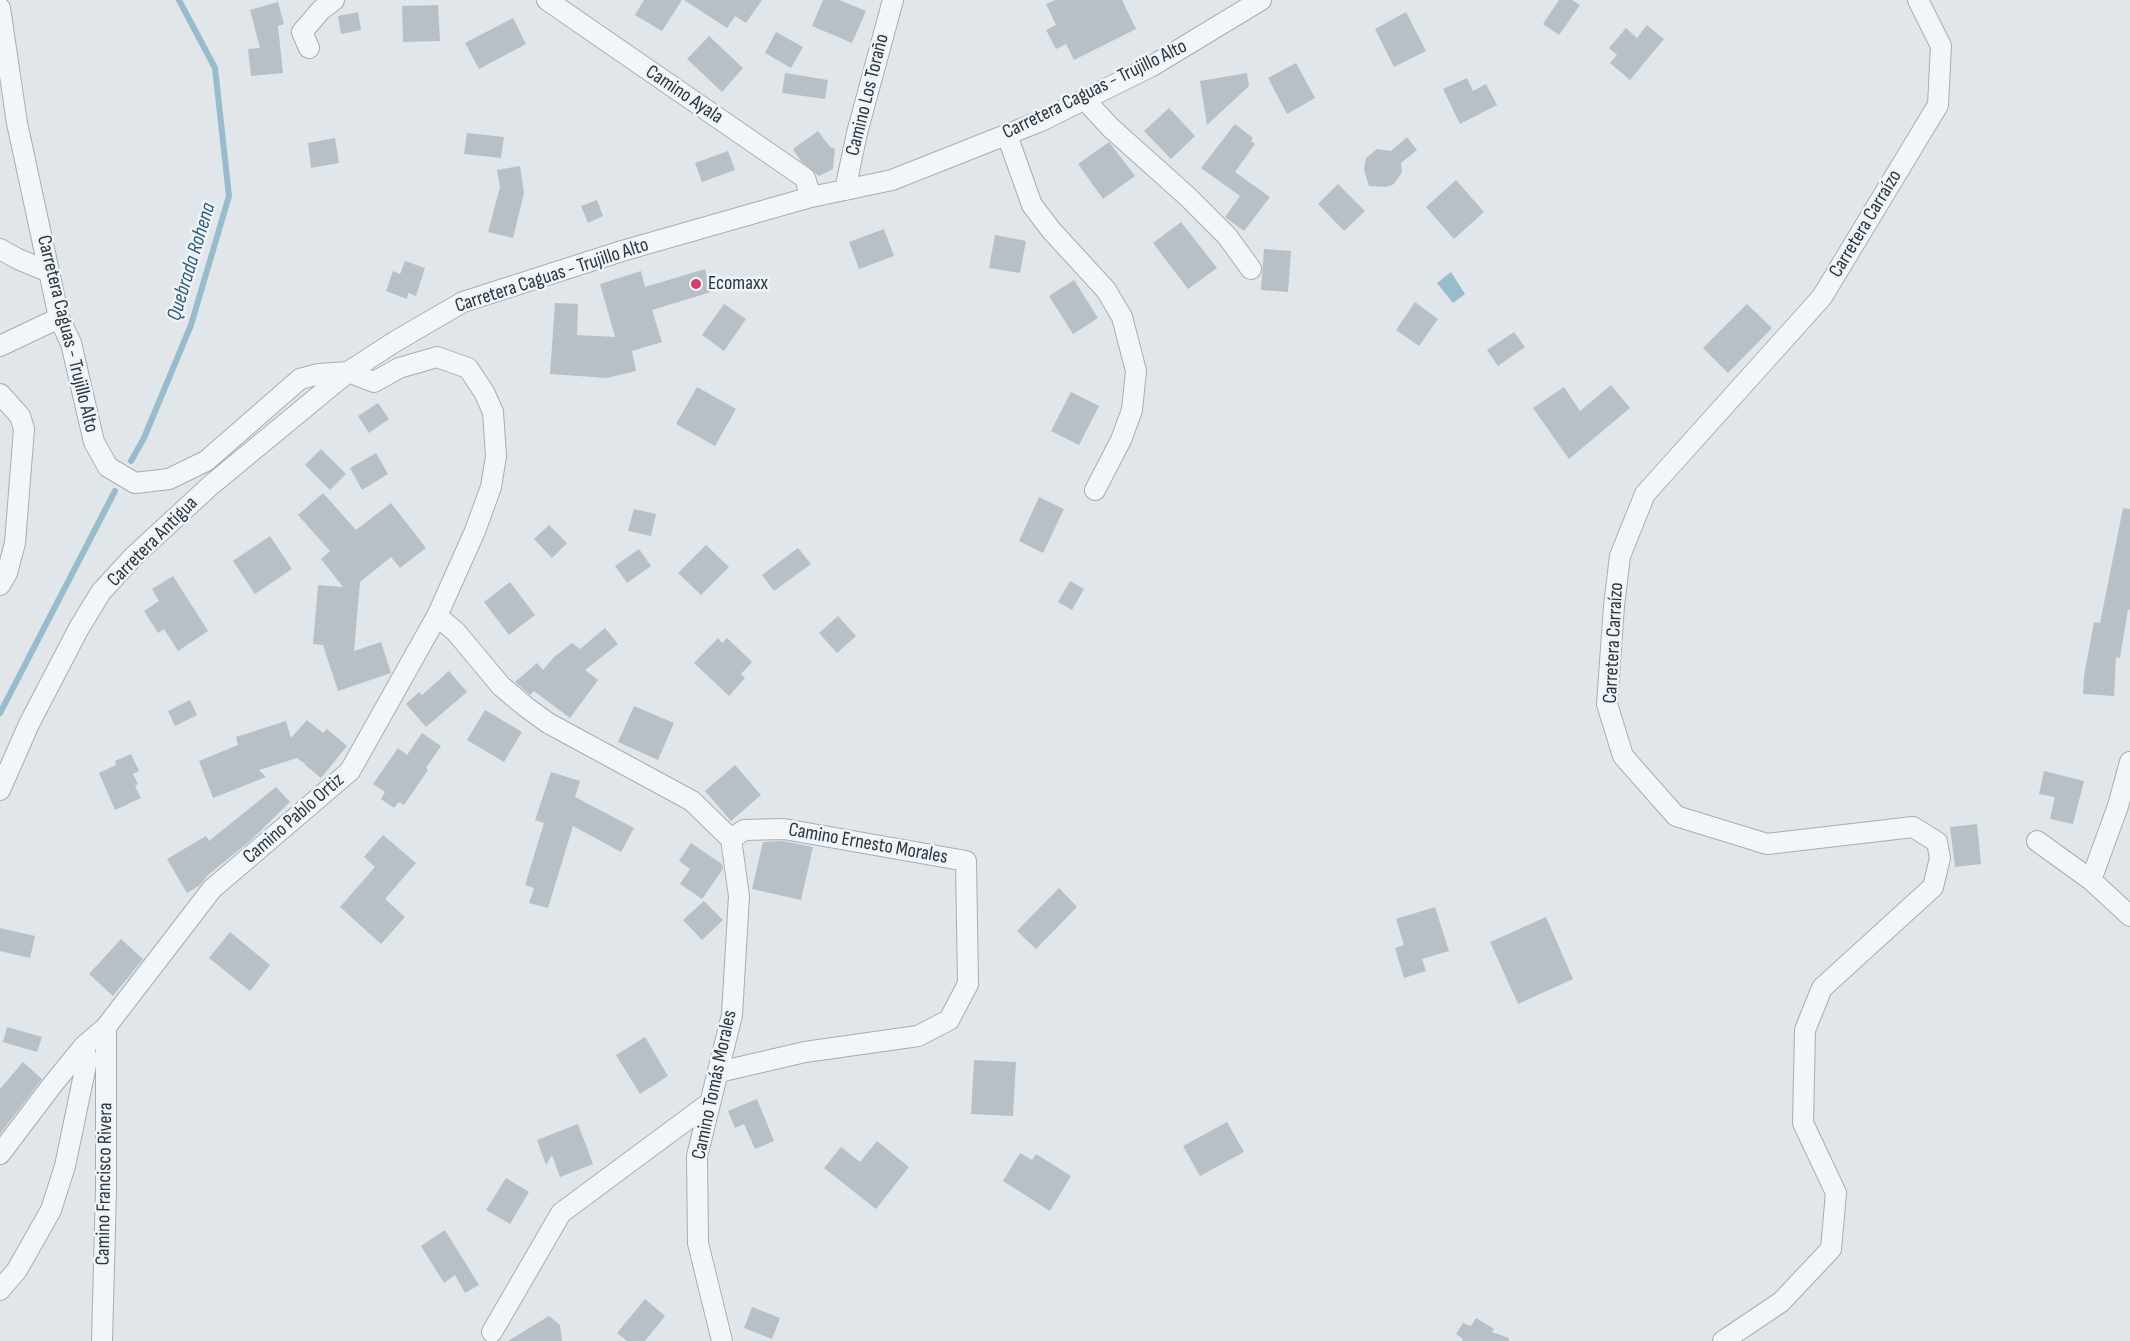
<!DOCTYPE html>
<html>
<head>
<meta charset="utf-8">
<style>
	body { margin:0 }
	canvas { display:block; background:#e0e6ea }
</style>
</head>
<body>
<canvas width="2130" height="1341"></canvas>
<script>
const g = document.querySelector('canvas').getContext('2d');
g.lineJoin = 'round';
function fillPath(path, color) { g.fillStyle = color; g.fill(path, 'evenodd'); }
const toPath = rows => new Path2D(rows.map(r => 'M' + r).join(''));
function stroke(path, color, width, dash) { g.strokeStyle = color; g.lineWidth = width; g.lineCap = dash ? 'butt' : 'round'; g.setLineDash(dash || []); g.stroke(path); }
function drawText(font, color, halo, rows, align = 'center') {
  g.font = font + ' "Sofia Sans Condensed",sans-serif'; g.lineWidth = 5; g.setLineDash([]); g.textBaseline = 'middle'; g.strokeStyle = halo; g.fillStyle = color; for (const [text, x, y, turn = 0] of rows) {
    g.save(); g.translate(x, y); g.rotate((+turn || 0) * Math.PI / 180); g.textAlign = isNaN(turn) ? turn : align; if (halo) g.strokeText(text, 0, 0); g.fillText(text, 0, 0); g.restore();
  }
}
const water = toPath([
	[1451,272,1465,294,1453,303,1437,283]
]);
const stream = toPath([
	[131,461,144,438,191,325,229,196,215,68,179,0],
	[0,713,115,491]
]);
const building = toPath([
	[644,0,682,0,662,31,635,15],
	[684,0,762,0,746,23,735,16,727,28],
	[823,0,839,0,866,11,852,43,812,26],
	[1055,0,1122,0,1136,29,1074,60,1066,44,1056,49,1046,30,1056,25,1046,4],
	[1559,0,1572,0,1580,5,1559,35,1543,24],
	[278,2,284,24,278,26,283,73,251,76,248,49,260,48,250,10],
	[438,5,440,41,403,42,402,6],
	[358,12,361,30,341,34,338,16],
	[1406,12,1426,51,1394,67,1375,29],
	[513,18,526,44,479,69,465,43],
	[1647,25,1664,39,1630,80,1610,63,1617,55,1609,48,1626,28,1637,38],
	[776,32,803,47,791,68,765,53],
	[709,36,743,68,722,92,687,59],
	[1296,63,1315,98,1287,114,1268,78],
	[785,73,828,80,825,99,782,93],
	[1247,73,1249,86,1207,125,1200,81],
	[1467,78,1473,91,1486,84,1497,105,1460,124,1443,89],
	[1169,108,1195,136,1171,159,1144,131],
	[1235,124,1253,138,1251,141,1255,144,1235,172,1270,197,1244,231,1225,217,1240,196,1201,168],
	[818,131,830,147,835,149,833,169,819,176,801,161,793,149],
	[467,133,504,137,501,158,464,154],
	[1407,137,1417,150,1401,163,1402,172,1394,184,1386,187,1369,186,1364,170,1366,158,1377,149,1391,151],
	[335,138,339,163,311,168,308,143],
	[1109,142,1135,176,1103,199,1078,164],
	[728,151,735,170,702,182,695,163],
	[520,166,524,193,513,238,488,232,500,187,497,170],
	[1456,180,1484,212,1454,239,1426,207],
	[1338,184,1365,211,1344,231,1318,204],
	[597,200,603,216,588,223,581,206],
	[1181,222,1217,268,1188,289,1153,243],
	[884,229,894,256,859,269,849,242],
	[995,235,1026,241,1020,273,989,268],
	[1264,249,1291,251,1288,292,1261,290],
	[405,261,425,268,416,296,408,293,407,299,386,291,393,271,400,274],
	[705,269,711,292,652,310,662,342,632,351,636,371,607,378,550,374,555,303,578,304,577,335,615,337,600,284,641,271,645,287],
	[1074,280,1098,318,1073,334,1049,296],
	[1415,302,1438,319,1419,346,1396,330],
	[724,304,746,319,724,351,702,335],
	[1747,304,1772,328,1728,373,1703,348],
	[1514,332,1525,347,1498,366,1487,350],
	[1611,385,1630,408,1569,459,1533,408,1564,387,1580,411],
	[697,387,736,409,715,446,676,424],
	[1071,392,1099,406,1079,445,1051,431],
	[378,403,389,419,369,433,358,416],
	[321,449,346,474,330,490,305,465],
	[376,453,388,474,362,490,350,468],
	[323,493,356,530,391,503,426,548,400,568,391,557,360,582,354,651,381,642,391,673,338,691,323,645,313,644,318,585,343,587,321,559,330,551,298,515],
	[1039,497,1064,509,1043,553,1019,541],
	[2123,508,2130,509,2130,610,2128,609,2120,658,2116,657,2114,696,2083,694,2084,676,2094,622,2100,623],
	[634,509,656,514,651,536,628,531],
	[549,525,567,543,552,558,534,539],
	[270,536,292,569,255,594,233,561],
	[706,545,729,567,701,595,678,573],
	[798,548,811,564,774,591,762,575],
	[639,549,651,566,627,583,615,566],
	[173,576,208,631,178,651,164,629,158,633,144,611,159,601,152,589],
	[1070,581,1084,589,1072,610,1058,602],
	[510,582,535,615,509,635,484,602],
	[838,616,856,636,837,653,819,633],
	[605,628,618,644,585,670,598,680,570,718,534,691,530,695,515,682,537,663,543,670,554,657,572,643,580,649],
	[718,638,722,643,727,638,752,662,741,674,745,678,729,696,694,663],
	[449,671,467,692,426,727,406,704,419,692,422,695],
	[190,700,197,715,175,726,168,711],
	[634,706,674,723,658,760,618,742],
	[485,710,522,732,504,762,467,740],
	[307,720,323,733,327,729,347,746,321,778,304,764,307,762,304,763,297,758,259,770,266,777,213,798,199,761,238,745,236,737,286,721,291,738],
	[422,733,441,746,426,768,428,770,404,805,399,802,394,808,381,799,385,792,373,784,398,748,407,755],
	[131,754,139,771,133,774,138,784,135,786,141,798,115,810,99,773,116,765,115,761],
	[735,765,761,795,731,821,705,791],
	[2044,771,2084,781,2073,824,2050,819,2055,797,2039,794],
	[551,772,580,781,575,797,634,828,621,852,573,826,548,908,529,903,534,888,525,885,544,823,535,820],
	[276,787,290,802,250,841,208,875,200,885,187,893,167,859,206,836,209,841],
	[1977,824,1981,864,1955,867,1950,827],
	[383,835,416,863,385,899,405,917,381,944,340,907,375,867,364,857],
	[783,841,813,847,801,900,752,889,763,842],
	[691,843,722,864,723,869,702,899,680,884,690,869,679,861],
	[1059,888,1077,907,1036,949,1017,931],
	[704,901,723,920,702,940,683,920],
	[1435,907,1449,951,1422,959,1426,971,1404,978,1395,948,1404,945,1396,919],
	[1546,917,1573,979,1518,1004,1490,942],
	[0,928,35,936,30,958,0,951],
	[230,932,270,965,250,991,209,958],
	[121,939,143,959,113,996,89,974],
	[7,1027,42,1037,37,1052,3,1042],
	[645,1037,668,1076,640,1094,616,1055],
	[974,1060,1016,1062,1013,1116,971,1114],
	[23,1062,42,1079,0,1134,0,1089],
	[757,1099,774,1141,755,1149,744,1124,735,1128,728,1111],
	[1227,1122,1244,1152,1200,1176,1183,1146],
	[578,1124,593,1164,560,1177,552,1155,546,1165,537,1140],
	[877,1141,909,1167,876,1209,824,1168,841,1147,860,1162],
	[1020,1153,1032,1160,1036,1154,1071,1176,1050,1211,1003,1181],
	[506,1178,529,1192,510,1224,486,1210],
	[445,1230,479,1285,465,1293,455,1275,444,1283,421,1246],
	[645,1299,665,1316,645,1341,627,1341,617,1333],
	[752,1307,780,1318,772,1339,744,1328],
	[549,1316,560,1325,562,1341,508,1341],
	[1476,1318,1494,1329,1492,1332,1509,1338,1509,1341,1462,1341,1463,1339,1456,1334,1463,1323,1471,1326]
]);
const minor = toPath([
	[547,0,805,178,811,197],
	[0,8,17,123,59,318,71,343,94,442,108,467,135,483,169,479,206,461,300,379,319,374,348,372,396,341,463,302,622,251,811,197,892,180,1041,121,1152,66,1261,0],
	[309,48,302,32,321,10,334,0],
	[1085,100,1111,128,1188,197,1227,236,1251,269],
	[1007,135,1032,205,1051,230,1106,290,1122,317,1136,371,1132,410,1121,440,1095,490],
	[845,190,857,133,893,0],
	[0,249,18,259,49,272],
	[0,346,59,318],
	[0,394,20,416,24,429,15,543,7,573,0,585],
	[437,616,456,632,501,686,526,707,548,723,692,801,731,839,739,896,732,1015,697,1156,698,1243,722,1341],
	[0,790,29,724,79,628,101,592,134,556,211,485,348,372,374,382,399,368,437,357,468,368,484,392,493,412,496,456,491,487,475,531,437,616,350,771,212,889,106,1027,84,1046,87,1060,65,1166,51,1210,17,1270,0,1290],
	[2037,841,2091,880,2130,916],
	[2091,880,2118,806,2130,762],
	[719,1072,805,1052,918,1036,949,1020,968,984,966,861,784,829,744,830,731,839],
	[0,1154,53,1084,84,1046],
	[492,1332,561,1213,708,1104],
	[102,1341,106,1189,106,1027],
	[1723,1341,1781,1302,1831,1249,1836,1193,1803,1123,1805,1030,1822,988,1933,887,1940,858,1937,842,1913,827,1767,844,1676,816,1623,756,1607,704,1614,606,1620,556,1645,494,1822,297,1938,105,1941,46,1918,0]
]);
const markers = [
	[696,284,6,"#d63e72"]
];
const streetNames = [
	["Carretera Caguas - Trujillo Alto",1095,90,-26],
	["Camino Ayala",684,95,34],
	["Camino Los Toraño",868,95,-76],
	["Carretera Carraízo",1866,224,-59],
	["Carretera Caguas - Trujillo Alto",552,276,-18],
	["Carretera Caguas - Trujillo Alto",67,334,76],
	["Carretera Antigua",153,542,-45],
	["Carretera Carraízo",1614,643,-87],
	["Camino Pablo Ortiz",294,819,-41],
	["Camino Ernesto Morales",868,844,10],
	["Camino Tomás Morales",715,1085,-78],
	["Camino Francisco Rivera",105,1184,-89]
];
const poiNames = [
	["Ecomaxx",708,284]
];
const waterNames = [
	["Quebrada Rohena",192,262,-73]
];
fillPath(water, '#99bccc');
stroke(stream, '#99bccc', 6);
fillPath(building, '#b7c0c7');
stroke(minor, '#a5aeb4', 22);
stroke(minor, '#f3f6f8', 20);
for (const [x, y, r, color] of markers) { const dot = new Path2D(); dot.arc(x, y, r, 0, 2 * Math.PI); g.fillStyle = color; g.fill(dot); stroke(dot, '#f0f4f7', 2); }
drawText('20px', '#283742', '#f0f4f7', streetNames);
drawText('20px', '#283742', '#f0f4f7', poiNames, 'left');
drawText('italic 21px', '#2f5e79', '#f0f4f7', waterNames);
</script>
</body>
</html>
